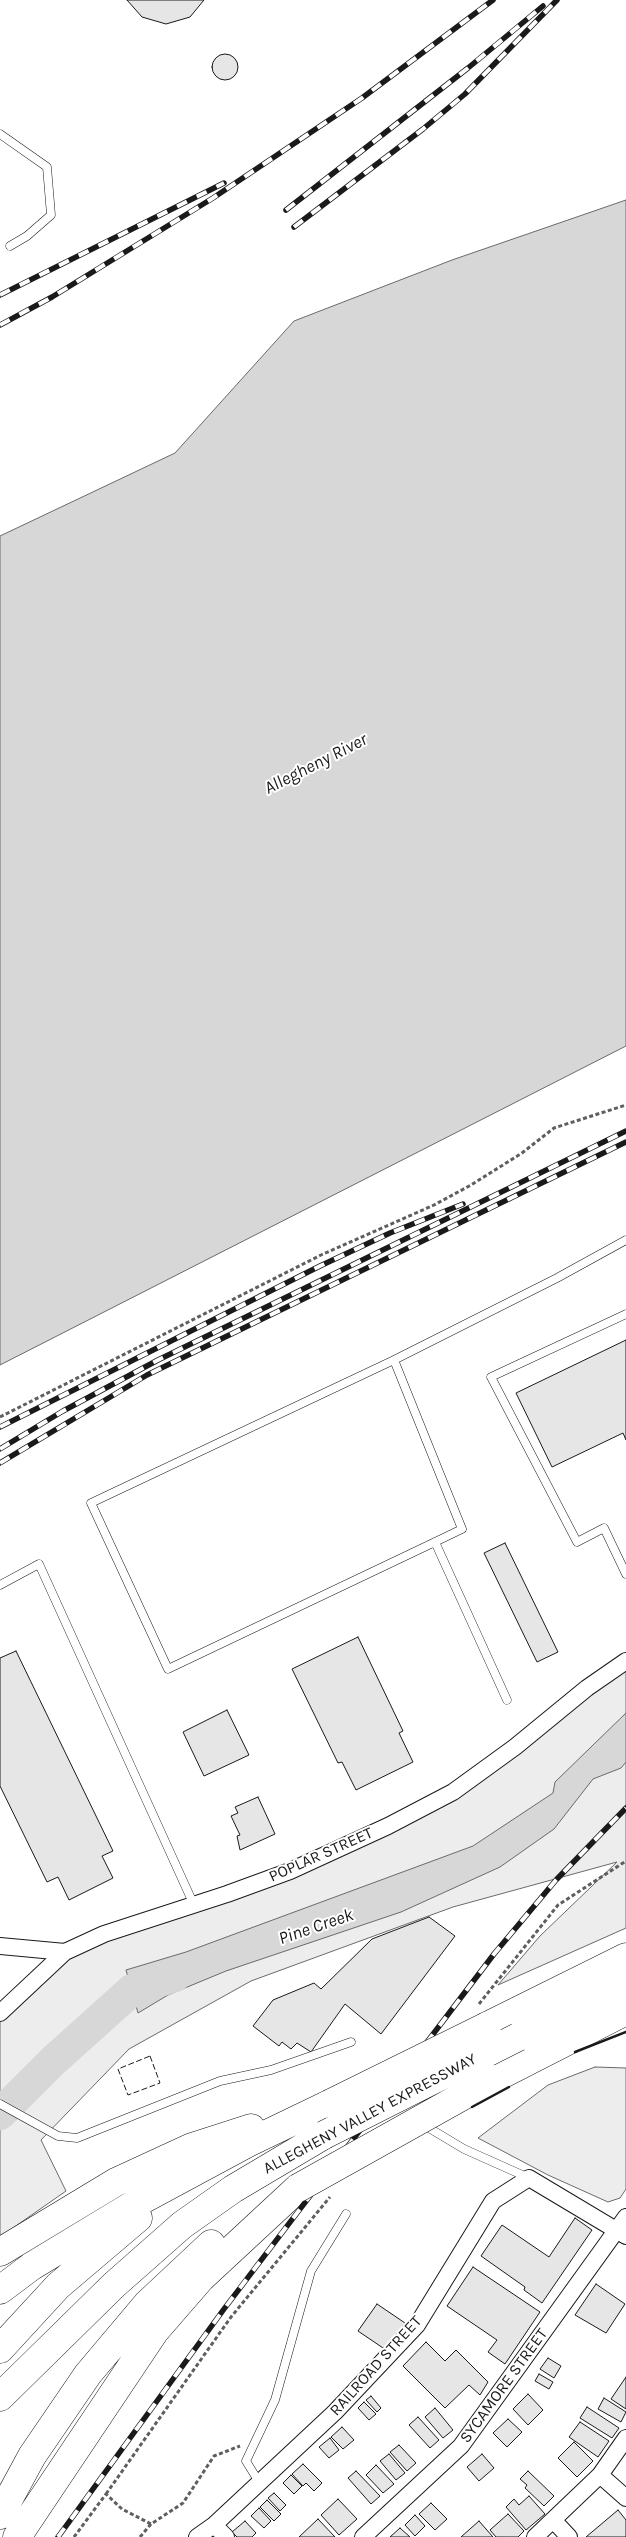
<!DOCTYPE html>
<html>
<head>
<meta charset="utf-8">
<style>
	body { margin:0 }
	canvas { display:block; background:#fff }
</style>
</head>
<body>
<canvas width="626" height="2537"></canvas>
<script>
const g = document.querySelector('canvas').getContext('2d');
g.lineJoin = 'round';
function fillPath(path, color) { g.fillStyle = color; g.fill(path, 'evenodd'); }
const toPath = rows => new Path2D(rows.map(r => 'M' + r).join(''));
function stroke(path, color, width, dash) { g.strokeStyle = color; g.lineWidth = width; g.lineCap = dash ? 'butt' : 'round'; g.setLineDash(dash || []); g.stroke(path); }
function drawText(font, color, halo, rows, align = 'center') {
  g.font = font + ' Karla,sans-serif'; g.lineWidth = 4; g.setLineDash([]); g.textBaseline = 'middle'; g.strokeStyle = halo; g.fillStyle = color; for (const [text, x, y, turn = 0] of rows) {
    g.save(); g.translate(x, y); g.rotate((+turn || 0) * Math.PI / 180); g.textAlign = isNaN(turn) ? turn : align; if (halo) g.strokeText(text, 0, 0); g.fillText(text, 0, 0); g.restore();
  }
}
const built = toPath([
	[626,1661,626,1928,498,1985,540,1936,617,1862,453,1907,251,1981,129,2049,41,2140,66,2191,0,2237,0,2013,65,1952,227,1894,453,1791,626,1661],
	[595,2067,626,2068,626,2189,620,2198,608,2202,548,2175,478,2138,548,2085,595,2067]
]);
const water = toPath([
	[626,200,626,1046,0,1365,0,536,175,453,294,321,452,260,626,200],
	[626,1713,626,1762,621,1768,593,1779,554,1829,500,1867,401,1912,226,1971,168,1995,138,2013,126,1970,186,1952,473,1846,553,1793,555,1782,626,1713]
]);
const river = toPath([
	[0,2114,53,2061,132,1990,175,1976]
]);
const building = toPath([
	[127,0,204,0,190,17,166,24,142,17,127,0],
	'212 67a13 13 0 1 1 26 0a13 13 0 1 1-26 0Z',
	[626,1340,626,1440,623,1433,552,1467,516,1393,626,1340],
	[505,1543,558,1652,537,1662,484,1553,505,1543],
	[358,1637,403,1731,399,1733,413,1762,356,1790,342,1762,338,1763,292,1669,358,1637],
	[16,1651,113,1851,102,1856,113,1878,69,1900,58,1877,47,1882,0,1786,0,1658,16,1651],
	[227,1710,249,1755,204,1776,183,1732,227,1710],
	[258,1797,275,1834,240,1850,237,1836,240,1835,231,1816,238,1813,235,1807,258,1797],
	[429,1917,455,1936,381,2034,345,2004,311,2052,297,2043,291,2049,282,2042,279,2046,253,2026,273,2000,314,1983,321,1989,372,1939,429,1917],
	[575,2218,592,2230,542,2303,524,2290,525,2287,481,2256,502,2225,549,2257,575,2218],
	[473,2267,540,2312,505,2364,488,2352,497,2340,447,2306,473,2267],
	[596,2284,625,2304,606,2333,575,2315,596,2284],
	[377,2304,405,2323,386,2350,358,2331,377,2304],
	[426,2342,445,2361,456,2350,488,2382,480,2395,469,2385,445,2408,403,2366,426,2342],
	[548,2358,561,2366,554,2378,540,2369,548,2358],
	[539,2374,553,2382,549,2389,535,2381,539,2374],
	[626,2377,626,2409,611,2399,626,2377],
	[528,2394,543,2410,528,2425,513,2409,528,2394],
	[371,2396,381,2408,377,2412,366,2400,371,2396],
	[604,2398,626,2412,621,2422,598,2409,604,2398],
	[364,2402,376,2414,369,2420,358,2408,364,2402],
	[587,2407,619,2428,612,2438,580,2418,587,2407],
	[435,2408,453,2430,443,2438,425,2417,435,2408],
	[418,2417,439,2440,430,2448,409,2425,418,2417],
	[508,2419,522,2432,507,2447,493,2433,508,2419],
	[580,2422,609,2441,598,2457,569,2437,580,2422],
	[342,2427,354,2440,343,2449,331,2437,342,2427],
	[330,2438,339,2450,329,2458,319,2447,330,2438],
	[574,2442,593,2461,577,2477,558,2458,574,2442],
	[399,2445,416,2463,407,2471,390,2452,399,2445],
	[389,2454,405,2473,396,2480,380,2461,389,2454],
	[482,2454,494,2468,479,2481,467,2467,482,2454],
	[303,2464,322,2483,314,2491,306,2483,303,2486,292,2474,303,2464],
	[376,2465,394,2484,383,2493,366,2475,376,2465],
	[356,2471,380,2496,371,2504,348,2478,356,2471],
	[528,2471,554,2496,544,2506,525,2488,527,2485,520,2479,528,2471],
	[291,2475,302,2486,294,2494,283,2483,291,2475],
	[274,2493,286,2505,280,2511,268,2498,274,2493],
	[529,2496,545,2514,526,2530,506,2507,514,2499,519,2505,529,2496],
	[338,2499,357,2519,339,2535,321,2515,338,2499],
	[267,2500,281,2514,274,2521,260,2507,267,2500],
	[431,2503,447,2519,435,2530,419,2514,431,2503],
	[259,2508,271,2521,264,2528,251,2516,259,2508],
	[618,2510,626,2520,626,2537,586,2537,618,2510],
	[508,2514,524,2531,518,2537,496,2537,490,2530,508,2514],
	[415,2515,425,2526,415,2536,405,2525,415,2515],
	[318,2519,335,2537,299,2537,318,2519],
	[245,2521,256,2533,252,2537,237,2537,232,2532,245,2521],
	[479,2521,493,2537,461,2537,479,2521],
	[400,2528,410,2537,390,2537,400,2528]
]);
const path = toPath([
	[0,1417,321,1255,434,1205,471,1185,522,1153,554,1128,626,1105],
	[479,2004,558,1905,626,1861],
	[106,2494,231,2317,330,2197],
	[74,2537,106,2494,122,2509,151,2524],
	[140,2537,151,2524,183,2503,214,2456,240,2446]
]);
const lane = toPath([
	[0,134,47,167,51,215,27,236,10,246],
	[626,1314,491,1377,577,1542,604,1528,626,1574],
	[394,1360,462,1529,435,1542],
	[0,1585,39,1564,194,1905],
	[507,1700,435,1542,168,1669,91,1503,394,1360,557,1278,626,1240],
	[0,2104,58,2136,77,2138,220,2081,271,2070,351,2042],
	[424,2125,464,2149,529,2178],
	[259,2482,246,2461,275,2400,311,2271,346,2214]
]);
const street = toPath([
	[0,1946,65,1952],
	[0,2013,65,1952,104,1934,227,1894,290,1871,388,1826,453,1792,515,1747,587,1688,626,1661],
	[600,2475,626,2498],
	[554,2521,569,2537],
	[214,2525,226,2537],
	[197,2537,214,2525,335,2412,417,2325,493,2201,529,2178,626,2236],
	[363,2537,461,2446,626,2217],
	[535,2537,600,2475,626,2438]
]);
const highway = toPath([
	[487,2026,626,1957],
	[518,2037,626,1983],
	[493,2079,626,2011],
	[0,2252,116,2182,192,2147,251,2128],
	[0,2290,32,2266,131,2206,248,2143,329,2104],
	[0,2349,58,2286,138,2218],
	[0,2397,114,2285,182,2225,233,2189,324,2135],
	[0,2515,32,2456,88,2374,147,2304,211,2244],
	[17,2537,155,2331,201,2278,298,2188]
]);
const rail = toPath([
	[286,210,468,68,543,6],
	[294,227,423,129,465,94,557,0],
	[0,295,224,183],
	[0,325,52,297,213,198,362,98,493,0],
	[0,1427,320,1266,390,1233,463,1204],
	[0,1449,63,1411,158,1360,626,1131],
	[0,1463,147,1375,626,1142],
	[58,2537,224,2309,494,1954,556,1880,626,1808]
]);
const highwayBridge = toPath([
	[329,2104,487,2026],
	[324,2135,518,2037],
	[298,2188,493,2079]
]);
const fence = toPath([
	[150,2056,160,2083,128,2095,118,2069,150,2056]
]);
const wall = toPath([
	[575,2052,626,2032],
	[472,2107,509,2087]
]);
const streetNames = [
	["POPLAR STREET",321,1855,-24],
	["ALLEGHENY VALLEY EXPRESSWAY",370,2114,-28],
	["RAILROAD STREET",376,2366,-48],
	["SYCAMORE STREET",504,2386,-54]
];
const waterNames = [
	["Allegheny River",316,764,-27],
	["Pine Creek",316,1927,-19]
];
fillPath(built, '#ededed');
stroke(built, '#6a6a6a', 1);
fillPath(water, '#d7d7d7');
stroke(water, '#6a6a6a', 1);
stroke(river, '#d7d7d7', 32);
fillPath(building, '#e6e6e6');
stroke(building, '#1a1a1a', 1);
stroke(lane, '#1a1a1a', 9);
stroke(street, '#1a1a1a', 18);
stroke(highway, '#1a1a1a', 29);
stroke(path, '#5f5f5f', 3, [4, 2.5]);
stroke(lane, '#fff', 8);
stroke(street, '#fff', 16);
stroke(highway, '#fff', 28);
stroke(rail, '#1a1a1a', 5.5);
stroke(rail, '#fff', 4, [11]);
stroke(highwayBridge, '#1a1a1a', 29, []);
stroke(highwayBridge, '#fff', 28);
stroke(fence, '#1a1a1a', 1, [6, 2.5]);
stroke(wall, '#1a1a1a', 2.5);
drawText('16px', '#1a1a1a', '#fff', streetNames);
drawText('italic 18px', '#1a1a1a', '#fff', waterNames);
</script>
</body>
</html>
